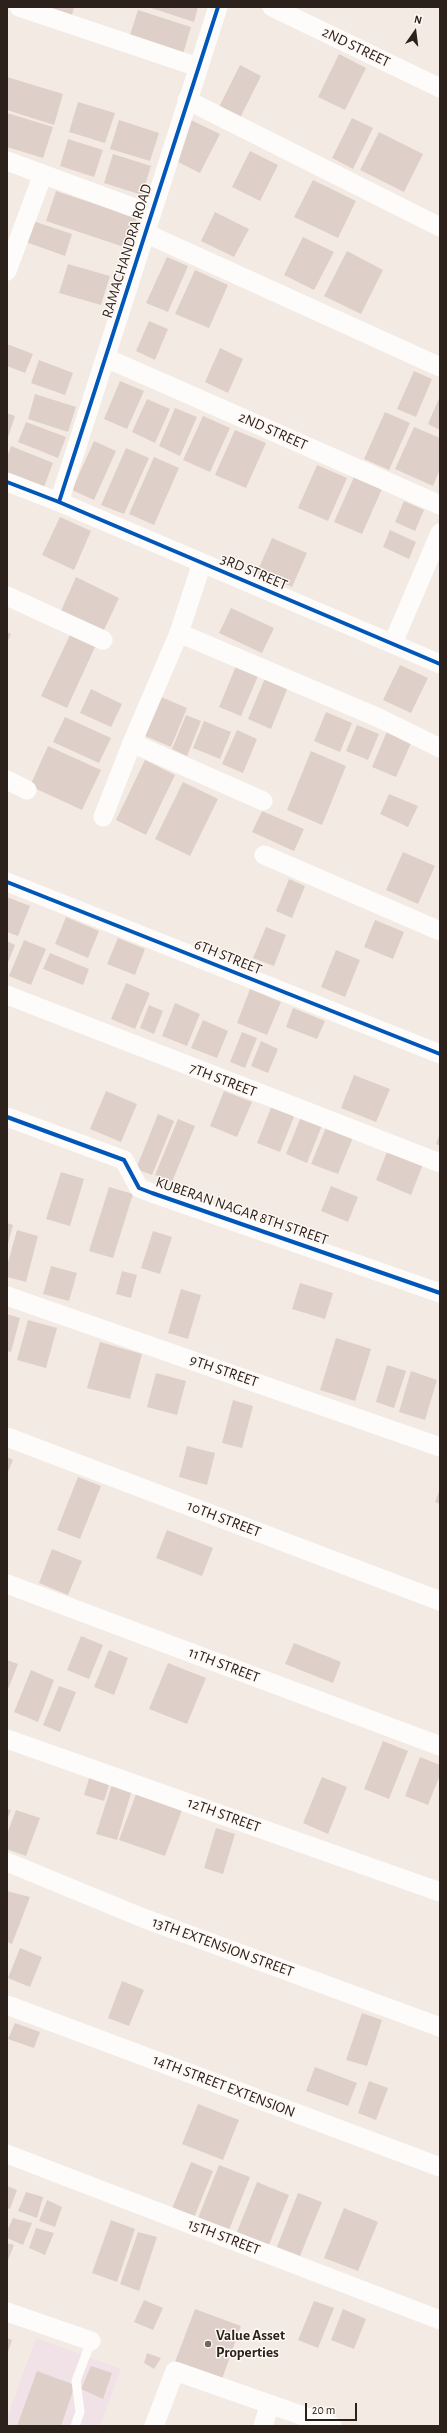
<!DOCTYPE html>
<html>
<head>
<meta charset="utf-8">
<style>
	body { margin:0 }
	#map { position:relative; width:447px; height:2433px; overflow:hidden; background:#f4eae4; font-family:"Alegreya Sans",sans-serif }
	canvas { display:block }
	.frame { position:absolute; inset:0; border:8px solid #2d211b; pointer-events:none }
	.north { position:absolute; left:395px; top:12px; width:40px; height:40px; -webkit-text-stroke:3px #fef8f4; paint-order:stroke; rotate:14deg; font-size:11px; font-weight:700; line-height:16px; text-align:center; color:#2d211b }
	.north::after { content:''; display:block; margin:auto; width:14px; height:18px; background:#2d211b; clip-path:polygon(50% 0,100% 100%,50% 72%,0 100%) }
	.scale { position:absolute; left:305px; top:2403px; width:52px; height:18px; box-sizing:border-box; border:2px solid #2d211b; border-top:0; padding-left:5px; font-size:12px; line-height:14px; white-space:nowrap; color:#2d211b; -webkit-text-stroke:3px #fef8f4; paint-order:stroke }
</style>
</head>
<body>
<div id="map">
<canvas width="447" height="2433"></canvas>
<div class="frame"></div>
<div class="north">N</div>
<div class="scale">20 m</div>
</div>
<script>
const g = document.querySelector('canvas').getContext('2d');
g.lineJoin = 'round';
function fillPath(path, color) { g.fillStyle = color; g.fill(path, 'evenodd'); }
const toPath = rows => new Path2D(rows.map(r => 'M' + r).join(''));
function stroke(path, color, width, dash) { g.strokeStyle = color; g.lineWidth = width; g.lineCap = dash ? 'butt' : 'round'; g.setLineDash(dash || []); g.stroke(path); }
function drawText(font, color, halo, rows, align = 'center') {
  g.font = font + ' "Alegreya Sans",sans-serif'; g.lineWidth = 3; g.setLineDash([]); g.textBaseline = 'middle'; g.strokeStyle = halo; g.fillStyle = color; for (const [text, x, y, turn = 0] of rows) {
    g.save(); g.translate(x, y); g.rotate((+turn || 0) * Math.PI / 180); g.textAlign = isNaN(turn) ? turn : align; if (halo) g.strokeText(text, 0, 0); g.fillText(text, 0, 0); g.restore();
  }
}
const education = toPath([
	[36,2338,121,2369,100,2426,7,2426,7,2418]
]);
const building = toPath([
	[48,7,74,7,72,15],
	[148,7,198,7,194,22],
	[138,10,191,27,183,54,129,38],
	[339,54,366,68,345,110,318,97],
	[240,65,261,76,239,120,218,109],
	[7,77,63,94,54,125,7,110],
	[78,102,115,113,105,143,69,132],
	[7,113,53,127,43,158,7,147],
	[352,118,373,128,353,169,332,158],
	[119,120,159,133,150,161,110,149],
	[191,120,220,134,200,173,172,159],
	[379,132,423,154,404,192,360,170],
	[68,139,103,150,94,177,60,166],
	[250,151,278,165,260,201,232,187],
	[113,154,151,166,142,195,104,183],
	[313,180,356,201,338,238,294,217],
	[56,191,137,218,127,248,46,221],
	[215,212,249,229,234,257,201,241],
	[33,221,72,234,65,256,26,242],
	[303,237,334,252,314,290,284,275],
	[347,251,383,270,361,314,324,296],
	[167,257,188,266,168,312,146,303],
	[68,264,110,276,101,305,59,293],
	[195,270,228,285,209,328,175,314],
	[149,321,168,329,155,360,136,351],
	[7,344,33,354,25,373,7,366],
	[220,348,243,359,228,393,205,382],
	[39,360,73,373,65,395,31,383],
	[414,371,432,379,416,417,397,409],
	[120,381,144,391,127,429,104,419],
	[35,394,76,407,68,432,28,419],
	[440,396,440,430,428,424],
	[147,399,170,409,155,443,132,432],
	[175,408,197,417,180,456,159,446],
	[385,412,410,423,389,470,364,459],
	[7,413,15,416,7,440],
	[203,416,230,428,210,472,183,460],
	[26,422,66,437,58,458,18,442],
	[414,427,440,438,440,469,433,486,395,469],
	[235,430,266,443,246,488,215,475],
	[94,441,116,451,94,500,72,490],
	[11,446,53,463,44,487,7,473,7,457],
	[126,448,149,458,124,514,101,505],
	[154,457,179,468,154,525,129,514],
	[317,465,347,478,328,521,298,508],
	[354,477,382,489,362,534,334,522],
	[404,501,424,510,415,531,395,522],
	[60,517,91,531,74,570,42,555],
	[390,530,416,542,409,559,383,547],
	[272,538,307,553,292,587,257,572],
	[76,577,119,598,103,632,60,613],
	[231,608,274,628,262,653,219,633],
	[7,632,11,634,7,643],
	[70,635,95,647,67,708,41,696],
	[400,665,428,678,411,713,383,700],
	[236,666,258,676,241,716,219,707],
	[265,678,288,687,271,729,248,719],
	[91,689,122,704,111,727,80,713],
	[159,696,187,708,171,747,143,735],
	[326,712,352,723,340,752,314,741],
	[186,715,201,721,187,756,172,749],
	[65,717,111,738,99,763,53,742],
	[204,721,231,732,220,759,193,748],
	[357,725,379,734,368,760,346,751],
	[237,730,257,739,243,773,222,764],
	[387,731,412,741,396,777,372,767],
	[48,746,101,770,82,810,30,786],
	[311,751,346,766,322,825,287,810],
	[145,760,175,775,146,835,116,820],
	[183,782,218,799,190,856,155,839],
	[389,794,418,806,408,827,380,814],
	[262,811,304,829,294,851,252,832],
	[403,852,435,866,418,904,386,890],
	[289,879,305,886,292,918,276,911],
	[7,897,30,906,18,936,7,932],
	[66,917,99,931,88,958,55,944],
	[375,920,404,932,393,959,364,947],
	[266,927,286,935,274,966,253,958],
	[118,938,145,949,135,975,107,964],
	[24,940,46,949,31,985,9,976],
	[7,941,15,945,7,965],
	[336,950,360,960,345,997,321,987],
	[50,953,89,969,83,985,43,969],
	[126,983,150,993,135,1029,111,1019],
	[250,989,281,1002,267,1035,237,1023],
	[175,1003,200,1014,187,1046,162,1036],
	[149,1005,163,1011,154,1034,140,1028],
	[293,1008,325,1021,317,1039,286,1027],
	[203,1020,228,1031,217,1058,191,1048],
	[242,1032,257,1038,245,1068,230,1062],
	[261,1041,278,1049,268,1073,251,1066],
	[354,1075,390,1089,376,1122,341,1108],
	[106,1091,137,1104,121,1142,90,1129],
	[224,1091,252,1102,237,1137,210,1126],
	[272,1105,295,1114,280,1152,257,1143],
	[158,1114,174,1121,152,1175,136,1169],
	[302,1114,323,1123,307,1163,286,1154],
	[178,1119,195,1126,172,1182,155,1175],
	[327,1125,354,1135,338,1174,311,1164],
	[440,1133,440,1146,436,1144],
	[390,1144,425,1159,411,1195,376,1180],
	[61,1172,84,1179,70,1226,46,1219],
	[331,1186,358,1197,348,1222,321,1211],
	[109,1187,133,1194,113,1258,89,1251],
	[7,1223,13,1225,7,1247],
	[17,1230,38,1236,26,1282,7,1277,7,1266],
	[153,1231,172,1237,160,1274,141,1268],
	[51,1266,77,1273,69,1301,43,1294],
	[122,1271,137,1275,131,1298,116,1294],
	[300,1283,333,1293,325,1319,292,1309],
	[181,1289,201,1295,188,1339,168,1333],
	[7,1314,20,1318,11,1352,7,1351],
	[28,1320,57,1328,46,1368,17,1360],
	[336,1338,371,1349,355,1401,320,1390],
	[100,1342,142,1354,130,1399,87,1388],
	[387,1365,406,1371,394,1408,376,1402],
	[411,1371,437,1380,425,1420,399,1412],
	[156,1373,186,1381,177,1415,147,1407],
	[233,1400,253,1406,242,1448,222,1443],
	[187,1446,215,1453,207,1485,179,1477],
	[7,1457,13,1460,7,1474],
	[78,1477,101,1486,80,1539,57,1530],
	[440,1489,440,1504,435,1502],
	[167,1530,213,1548,202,1576,156,1558],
	[52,1549,82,1561,68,1595,39,1583],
	[81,1636,103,1645,89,1679,67,1670],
	[294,1643,341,1662,333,1683,285,1664],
	[109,1650,128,1658,114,1695,94,1687],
	[7,1660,18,1664,7,1692],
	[168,1663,206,1678,187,1724,149,1709],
	[31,1670,54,1680,38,1722,14,1712],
	[59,1686,76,1692,60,1732,43,1725],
	[383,1741,408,1751,389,1799,364,1789],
	[420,1757,440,1765,440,1775,428,1805,405,1796],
	[90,1775,110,1782,104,1801,84,1795],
	[322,1777,347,1787,328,1834,303,1823],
	[112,1784,132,1790,117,1840,96,1834],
	[136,1794,182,1810,165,1856,119,1840],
	[7,1809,11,1810,7,1820],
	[16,1810,40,1818,26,1856,7,1849,7,1834],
	[216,1828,235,1834,223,1874,204,1868],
	[7,1891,30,1897,12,1944,7,1942],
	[20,1948,42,1957,30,1987,8,1978],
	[122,1981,144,1990,129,2026,108,2018],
	[362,2013,382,2020,367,2066,346,2060],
	[15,2023,40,2032,34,2048,8,2039],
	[315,2067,357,2083,348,2106,306,2091],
	[369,2081,388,2088,376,2120,358,2113],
	[198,2104,239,2120,223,2160,182,2144],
	[191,2162,213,2171,193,2220,171,2211],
	[219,2165,250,2177,229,2230,198,2218],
	[257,2182,289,2195,269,2245,237,2232],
	[7,2186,17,2190,10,2209,7,2208],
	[26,2192,43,2197,37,2218,18,2211],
	[298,2193,322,2202,300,2256,277,2247],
	[47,2200,62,2207,55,2227,39,2221],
	[344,2208,378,2222,358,2271,324,2258],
	[13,2218,32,2223,23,2245,7,2238,7,2231],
	[111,2220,135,2229,117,2282,92,2273],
	[36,2228,54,2233,45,2255,29,2248],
	[138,2232,157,2237,139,2291,120,2284],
	[7,2243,14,2245,7,2263],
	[144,2300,163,2308,153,2330,134,2322],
	[314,2301,334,2308,318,2348,298,2340],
	[195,2309,241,2326,222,2379,175,2362],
	[343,2309,366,2319,354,2349,331,2340],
	[7,2338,12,2340,7,2355],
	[147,2353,161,2358,154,2369,144,2363],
	[91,2366,112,2373,103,2399,81,2389],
	[37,2371,75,2385,61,2426,17,2426]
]);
const service = toPath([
	[75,2426,80,2412,76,2381,91,2341]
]);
const minor = toPath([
	[19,7,198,67],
	[272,7,440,88],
	[187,100,440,227],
	[7,161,151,214],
	[145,233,440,367],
	[7,271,43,174],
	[106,358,440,505],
	[7,482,59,502,440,664],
	[59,502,218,7],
	[202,563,179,633,132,743,263,801],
	[7,596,103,640],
	[179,633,379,718,440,748],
	[393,643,440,533],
	[7,780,27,790],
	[103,817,132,743],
	[264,855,440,931],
	[7,882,440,1054],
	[7,995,440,1163],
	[7,1117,124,1160,139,1188,152,1193,440,1293],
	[7,1296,440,1447],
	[7,1437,440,1601],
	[7,1584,440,1746],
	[7,1739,440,1892],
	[7,1862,143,1918,440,2027],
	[7,2005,440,2167],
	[7,2154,440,2320],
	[7,2312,91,2341],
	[154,2426,175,2371,332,2426],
	[263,2426,270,2404]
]);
const cycleway = toPath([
	[7,482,59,502,440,664],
	[59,502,218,7],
	[7,882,440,1054],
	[7,1117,124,1160,139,1188,152,1193,440,1293]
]);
const markers = [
	[208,2344,4,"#736761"]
];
const streetNames = [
	["2ND STREET",356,47,26],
	["RAMACHANDRA ROAD",127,251,-73],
	["2ND STREET",273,431,24],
	["3RD STREET",254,572,23],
	["6TH STREET",228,957,22],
	["7TH STREET",223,1080,21],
	["KUBERAN NAGAR 8TH STREET",242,1211,19],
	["9TH STREET",224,1371,19],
	["10TH STREET",224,1519,21],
	["11TH STREET",224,1665,21],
	["12TH STREET",224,1815,20],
	["13TH EXTENSION STREET",223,1947,20],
	["14TH STREET EXTENSION",224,2086,21],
	["15TH STREET",224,2237,21]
];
const poiNames = [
	["Value Asset",216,2335],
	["Properties",216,2352]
];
fillPath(education, '#f1e2e7');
fillPath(building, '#ded0c8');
stroke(service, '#fdfcfb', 9);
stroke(minor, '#fdfcfb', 19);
stroke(cycleway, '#0057b8', 4);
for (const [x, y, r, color] of markers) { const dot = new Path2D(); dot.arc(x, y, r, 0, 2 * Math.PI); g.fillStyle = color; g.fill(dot); stroke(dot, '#fef8f4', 1.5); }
drawText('15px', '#2d211b', '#fef8f4', streetNames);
drawText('bold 15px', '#2d211b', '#fef8f4', poiNames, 'left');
</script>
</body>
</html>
